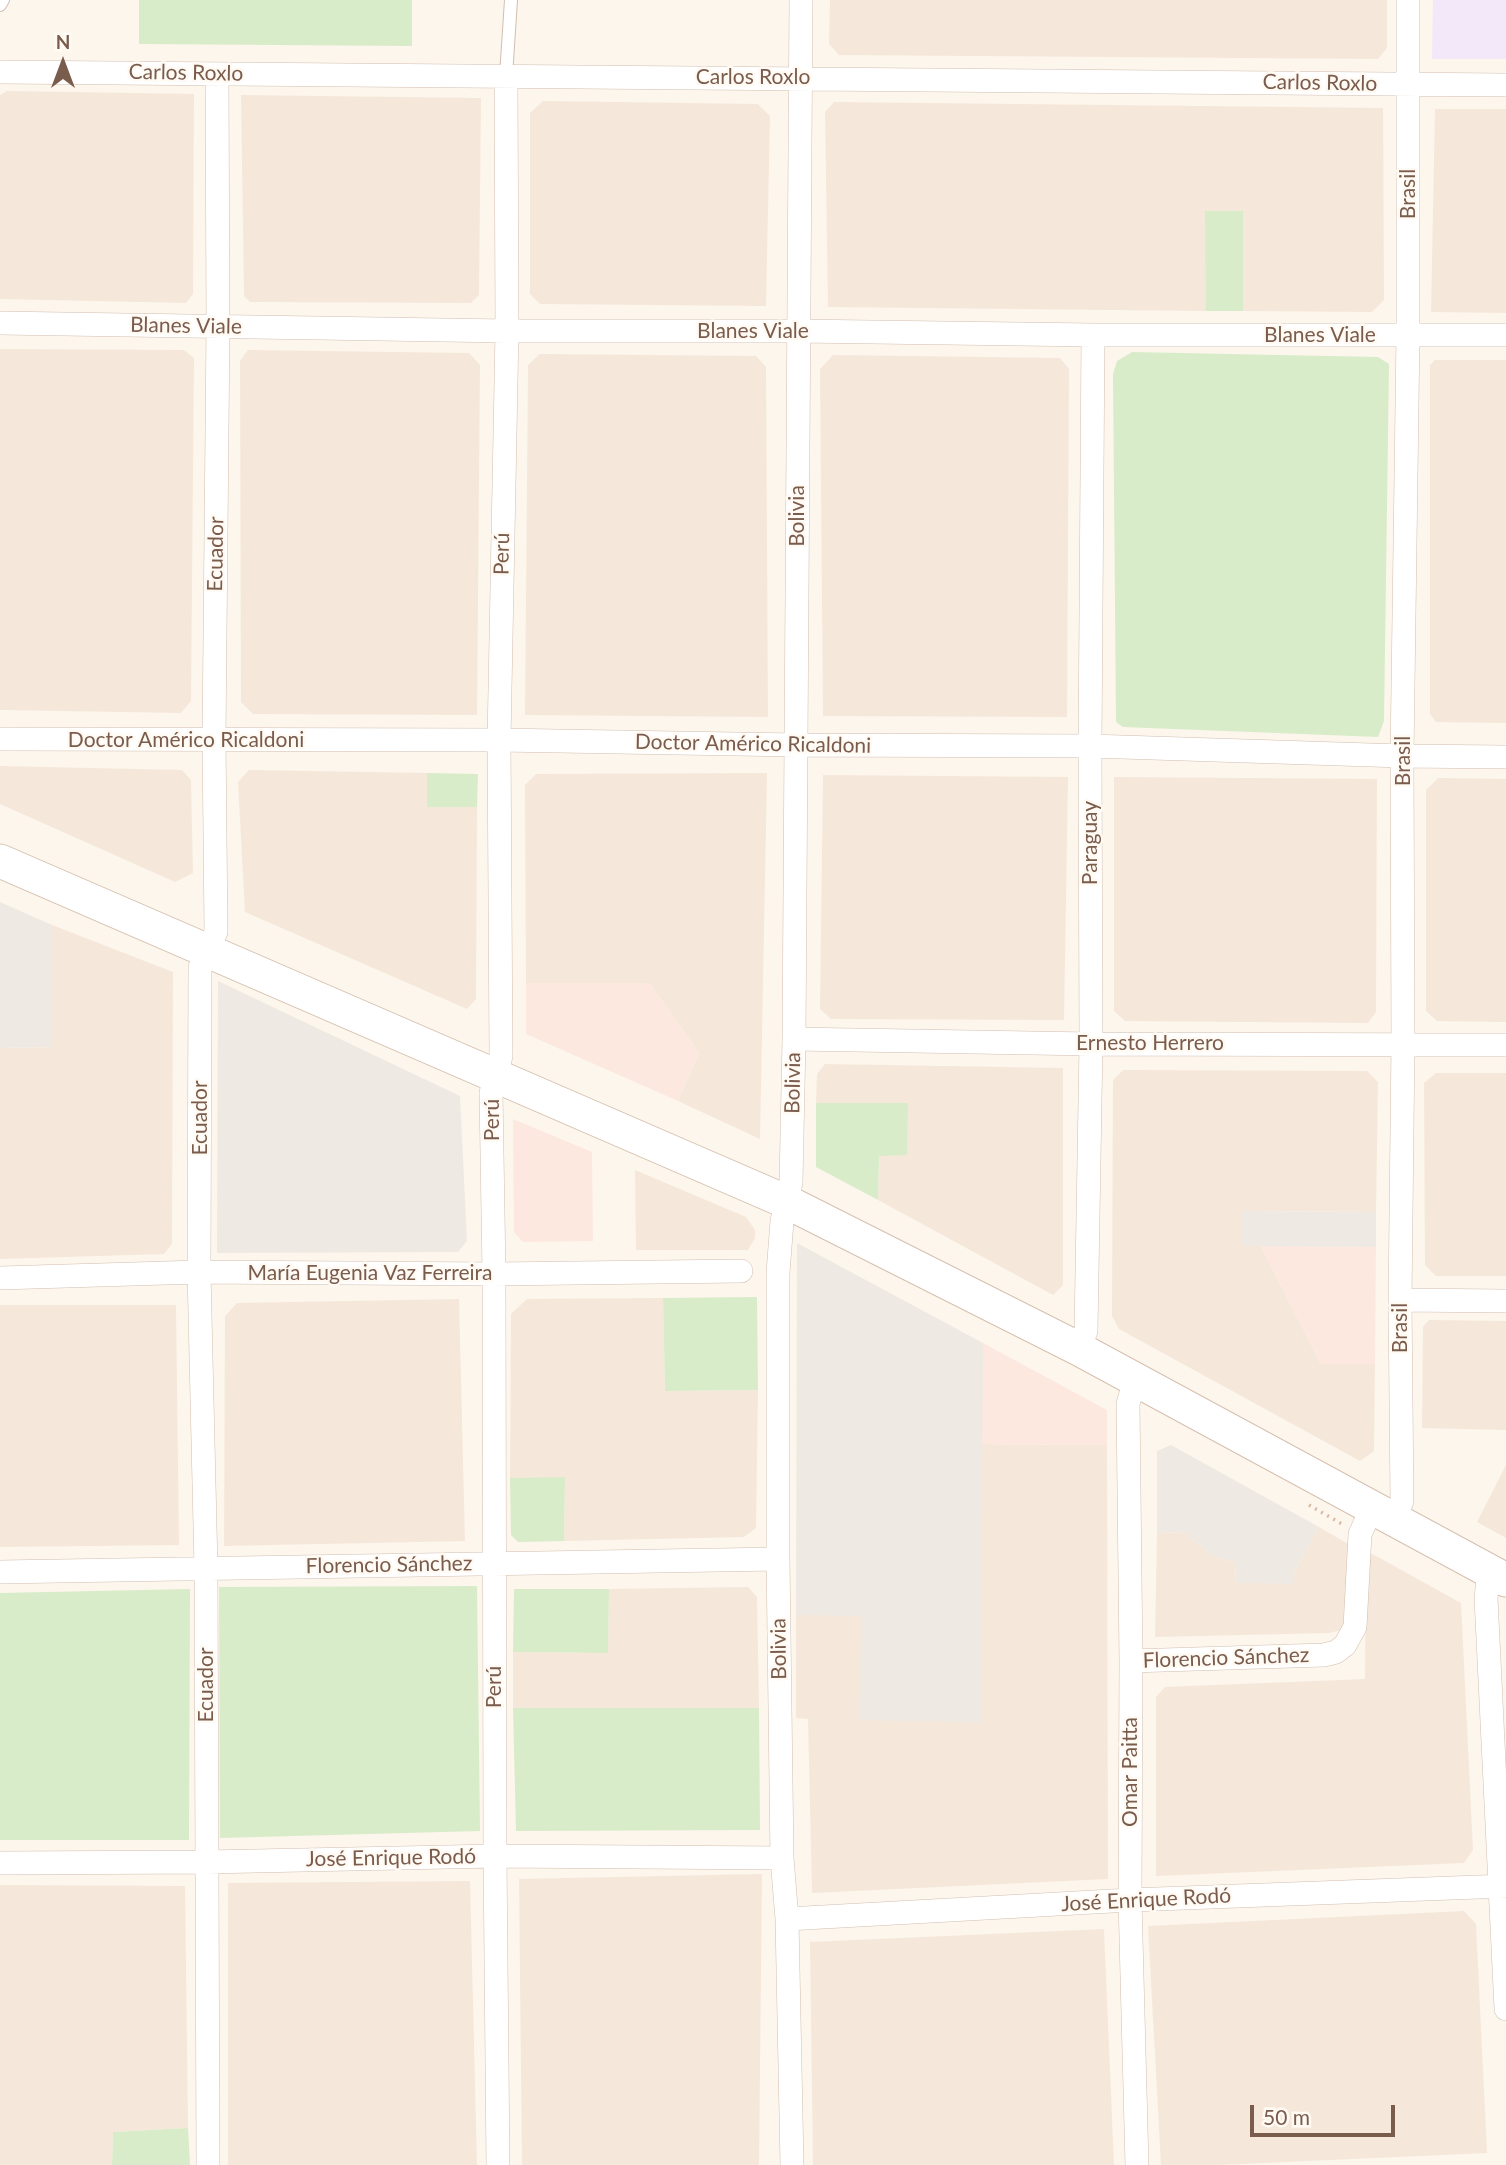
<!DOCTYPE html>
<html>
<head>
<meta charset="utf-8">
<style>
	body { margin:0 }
	#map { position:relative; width:1506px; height:2165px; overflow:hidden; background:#fdf6ec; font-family:Lato,sans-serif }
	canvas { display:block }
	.north { position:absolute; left:28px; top:28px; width:70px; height:70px; -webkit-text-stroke:5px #fffaf3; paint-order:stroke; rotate:0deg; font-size:19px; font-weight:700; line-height:28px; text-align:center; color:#7a5c4d }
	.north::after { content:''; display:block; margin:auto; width:24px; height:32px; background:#7a5c4d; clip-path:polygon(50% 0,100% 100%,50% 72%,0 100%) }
	.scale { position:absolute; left:1250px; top:2105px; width:145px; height:32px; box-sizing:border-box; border:4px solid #7a5c4d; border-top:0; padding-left:9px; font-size:21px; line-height:24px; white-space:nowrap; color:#7a5c4d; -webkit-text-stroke:5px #fffaf3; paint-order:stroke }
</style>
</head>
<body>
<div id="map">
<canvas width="1506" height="2165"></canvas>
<div class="north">N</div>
<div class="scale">50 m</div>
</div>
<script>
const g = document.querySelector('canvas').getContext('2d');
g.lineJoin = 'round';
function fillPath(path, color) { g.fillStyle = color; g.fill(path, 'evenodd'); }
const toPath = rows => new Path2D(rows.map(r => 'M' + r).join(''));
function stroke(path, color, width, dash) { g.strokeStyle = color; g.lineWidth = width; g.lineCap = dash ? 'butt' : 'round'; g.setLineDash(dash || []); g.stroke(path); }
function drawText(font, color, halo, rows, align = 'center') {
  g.font = font + ' Lato,sans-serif'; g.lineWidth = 5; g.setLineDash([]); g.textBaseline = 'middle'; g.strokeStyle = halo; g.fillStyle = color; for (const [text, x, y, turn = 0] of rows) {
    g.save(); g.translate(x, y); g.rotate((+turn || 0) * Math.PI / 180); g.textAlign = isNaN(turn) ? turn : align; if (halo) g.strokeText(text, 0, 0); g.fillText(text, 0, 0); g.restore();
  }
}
const residential = toPath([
	[830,0,1387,0,1387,48,1378,59,839,55,829,44],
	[7,91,194,94,193,294,186,303,0,299,0,95],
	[241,95,481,98,479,295,471,303,250,302,244,296],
	[543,101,758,104,770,116,766,306,540,304,530,294,530,113],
	[834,102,1383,108,1384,300,1372,312,1243,311,1243,211,1206,211,1206,311,828,307,825,112],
	[1435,109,1506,109,1506,313,1431,312],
	[0,349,184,350,194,358,191,701,181,713,0,710],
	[248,350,469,353,480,365,477,715,253,714,241,702,240,361],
	[540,354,756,356,766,367,768,717,525,715,528,365],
	[833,355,1060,358,1069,369,1067,717,823,716,820,369],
	[1435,360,1506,360,1506,723,1436,722,1430,714,1430,365],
	[0,766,182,770,191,780,193,873,175,882,0,804],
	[249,770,427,773,427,807,477,807,476,999,467,1009,245,912,238,782],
	[767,773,760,1139,678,1101,699,1053,649,983,526,983,525,785,536,774],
	[823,775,1068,777,1064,1020,831,1019,820,1009],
	[1114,777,1377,779,1376,1012,1368,1023,1125,1021,1114,1011],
	[1438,778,1506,779,1506,1022,1437,1021,1426,1011,1426,790],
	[52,925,173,972,172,1244,164,1254,0,1259,0,1048,52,1047],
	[825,1064,1063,1068,1063,1285,1053,1295,878,1200,879,1156,816,1103,817,1074],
	[1123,1070,1367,1071,1378,1082,1376,1212,1242,1211,1241,1245,1261,1246,1321,1364,1375,1364,1374,1451,1360,1461,1119,1329,1112,1316,1113,1080],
	[1436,1073,1506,1073,1506,1276,1436,1276,1425,1265,1424,1083],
	[635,1170,746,1217,755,1230,755,1238,748,1250,636,1250],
	[663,1298,665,1391,758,1390,756,1528,744,1537,564,1541,565,1478,510,1478,511,1314,527,1299],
	[459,1299,465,1541,224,1546,225,1316,237,1303],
	[0,1305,176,1305,179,1545,0,1547],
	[1429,1320,1506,1321,1506,1430,1422,1428,1423,1327],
	[981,1444,1107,1445,1108,1879,812,1893,808,1719,796,1718,796,1615,861,1615,980,1722],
	[1506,1465,1506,1538,1477,1522],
	[1319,1527,1350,1545,1350,1613,1342,1630,1329,1633,1155,1637,1157,1533,1184,1532,1212,1556,1235,1562,1236,1583,1293,1574],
	[1369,1552,1461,1603,1473,1850,1464,1863,1156,1876,1156,1697,1165,1687,1365,1679,1366,1553],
	[748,1587,757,1597,759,1708,513,1708,513,1652,608,1653,609,1589],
	[762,1874,759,2165,522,2165,519,1879],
	[470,1881,477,2165,228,2165,228,1883],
	[0,1885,185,1886,188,2128,113,2132,112,2165,0,2165],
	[1464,1911,1476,1924,1487,2153,1219,2165,1161,2165,1148,1926],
	[1104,1929,1114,2165,813,2165,810,1942]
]);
const commercial = toPath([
	[526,983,649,983,699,1053,678,1101,526,1034],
	[513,1119,592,1152,593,1241,523,1242,514,1232],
	[1261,1246,1376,1247,1375,1364,1321,1364],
	[983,1343,1107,1410,1107,1445,981,1444]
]);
const industrial = toPath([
	[0,902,52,925,52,1047,0,1048],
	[218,981,460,1096,467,1241,458,1252,217,1253],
	[1241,1211,1376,1212,1376,1247,1241,1246],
	[797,1243,983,1343,981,1722,860,1720,861,1616,796,1615],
	[1171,1445,1319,1527,1293,1574,1293,1584,1236,1583,1235,1562,1212,1556,1184,1532,1157,1533,1157,1451]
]);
const education = toPath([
	[1433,0,1506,0,1506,59,1432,59]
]);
const green = toPath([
	[139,0,412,0,412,46,139,44],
	[1205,211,1243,211,1243,311,1206,311],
	[1132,352,1378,357,1389,364,1384,721,1378,737,1123,727,1116,722,1113,374,1117,361],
	[427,773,478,774,477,807,427,807],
	[816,1103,908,1103,907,1155,879,1156,878,1200,816,1167],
	[757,1297,758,1390,665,1391,663,1298],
	[565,1477,564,1541,518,1542,511,1535,510,1478],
	[477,1586,480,1831,220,1838,219,1587],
	[190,1589,189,1840,0,1840,0,1593],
	[514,1589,609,1589,608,1653,513,1652],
	[513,1708,759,1708,760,1830,516,1831],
	[188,2128,190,2165,112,2165,113,2132]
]);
const path = toPath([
	[1309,1505,1342,1524]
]);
const lane = toPath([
	[0,5,3,0],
	[506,76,511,0]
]);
const street = toPath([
	[0,72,1506,85],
	[0,323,507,331,798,331,1093,335,1506,335],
	[0,739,499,740,796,745,1090,746,1402,756,1506,757],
	[794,1039,1091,1044,1506,1045],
	[0,1278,199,1272,494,1274,741,1271],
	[1400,1300,1506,1301],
	[1079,1349,1086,1331,1091,1044,1090,746,1093,335],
	[1135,1379,1128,1404,1131,1661,1130,1900,1137,2165],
	[1395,1520,1402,1501,1400,1300,1403,1044,1402,756,1408,335,1408,0],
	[1489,1571,1486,1598,1506,2009],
	[0,1572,778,1559],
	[1131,1661,1324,1655,1336,1652,1345,1645,1355,1627,1360,1534,1372,1508],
	[0,1863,207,1862,495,1856,782,1858],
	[787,1919,1130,1900,1506,1886],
	[208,2165,206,1568,199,1272,200,967,216,932,214,739,218,327,217,74],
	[498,2165,495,1856,494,1274,491,1093,501,1056,499,740,507,331,506,76],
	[792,2165,787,1919,782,1858,778,1559,778,1273,782,1221,791,1183,794,1039,801,0]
]);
const secondary = toPath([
	[0,861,787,1202,1079,1349,1506,1580]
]);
const streetNames = [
	["Carlos Roxlo",186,73,1],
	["Carlos Roxlo",753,77],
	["Carlos Roxlo",1320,83,1],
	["Brasil",1408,194,-90],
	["Blanes Viale",186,326,1],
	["Blanes Viale",753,331],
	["Blanes Viale",1320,335],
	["Bolivia",797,516,-90],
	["Ecuador",216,554,-89],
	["Perú",502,554,-89],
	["Doctor Américo Ricaldoni",186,740],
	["Doctor Américo Ricaldoni",753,744,1],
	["Brasil",1403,761,-90],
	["Paraguay",1090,843,-90],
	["Ernesto Herrero",1150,1043],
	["Bolivia",793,1083,-89],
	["Ecuador",200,1118,-90],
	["Perú",492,1120,-90],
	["María Eugenia Vaz Ferreira",370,1273],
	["Brasil",1400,1328,-90],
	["Florencio Sánchez",389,1565,-1],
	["Bolivia",779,1649,-91],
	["Florencio Sánchez",1226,1658,-2],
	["Ecuador",206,1685,-90],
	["Perú",494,1687,-90],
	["Omar Paitta",1130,1772,-90],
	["José Enrique Rodó",391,1858,-1],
	["José Enrique Rodó",1146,1900,-3]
];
fillPath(residential, '#f5e8da');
fillPath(commercial, '#fde8e0');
fillPath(industrial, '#efe9e4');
fillPath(education, '#f3e8fa');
fillPath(green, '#d8ecc9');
stroke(lane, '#d1beb0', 14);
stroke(street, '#d1beb0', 24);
stroke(secondary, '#d6c0b0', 35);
stroke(path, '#d9b8a5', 3.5, [2, 5]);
stroke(lane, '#fff', 12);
stroke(street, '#fff', 23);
stroke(secondary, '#fff', 33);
drawText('21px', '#7a5c4d', '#fffaf3', streetNames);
</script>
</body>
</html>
